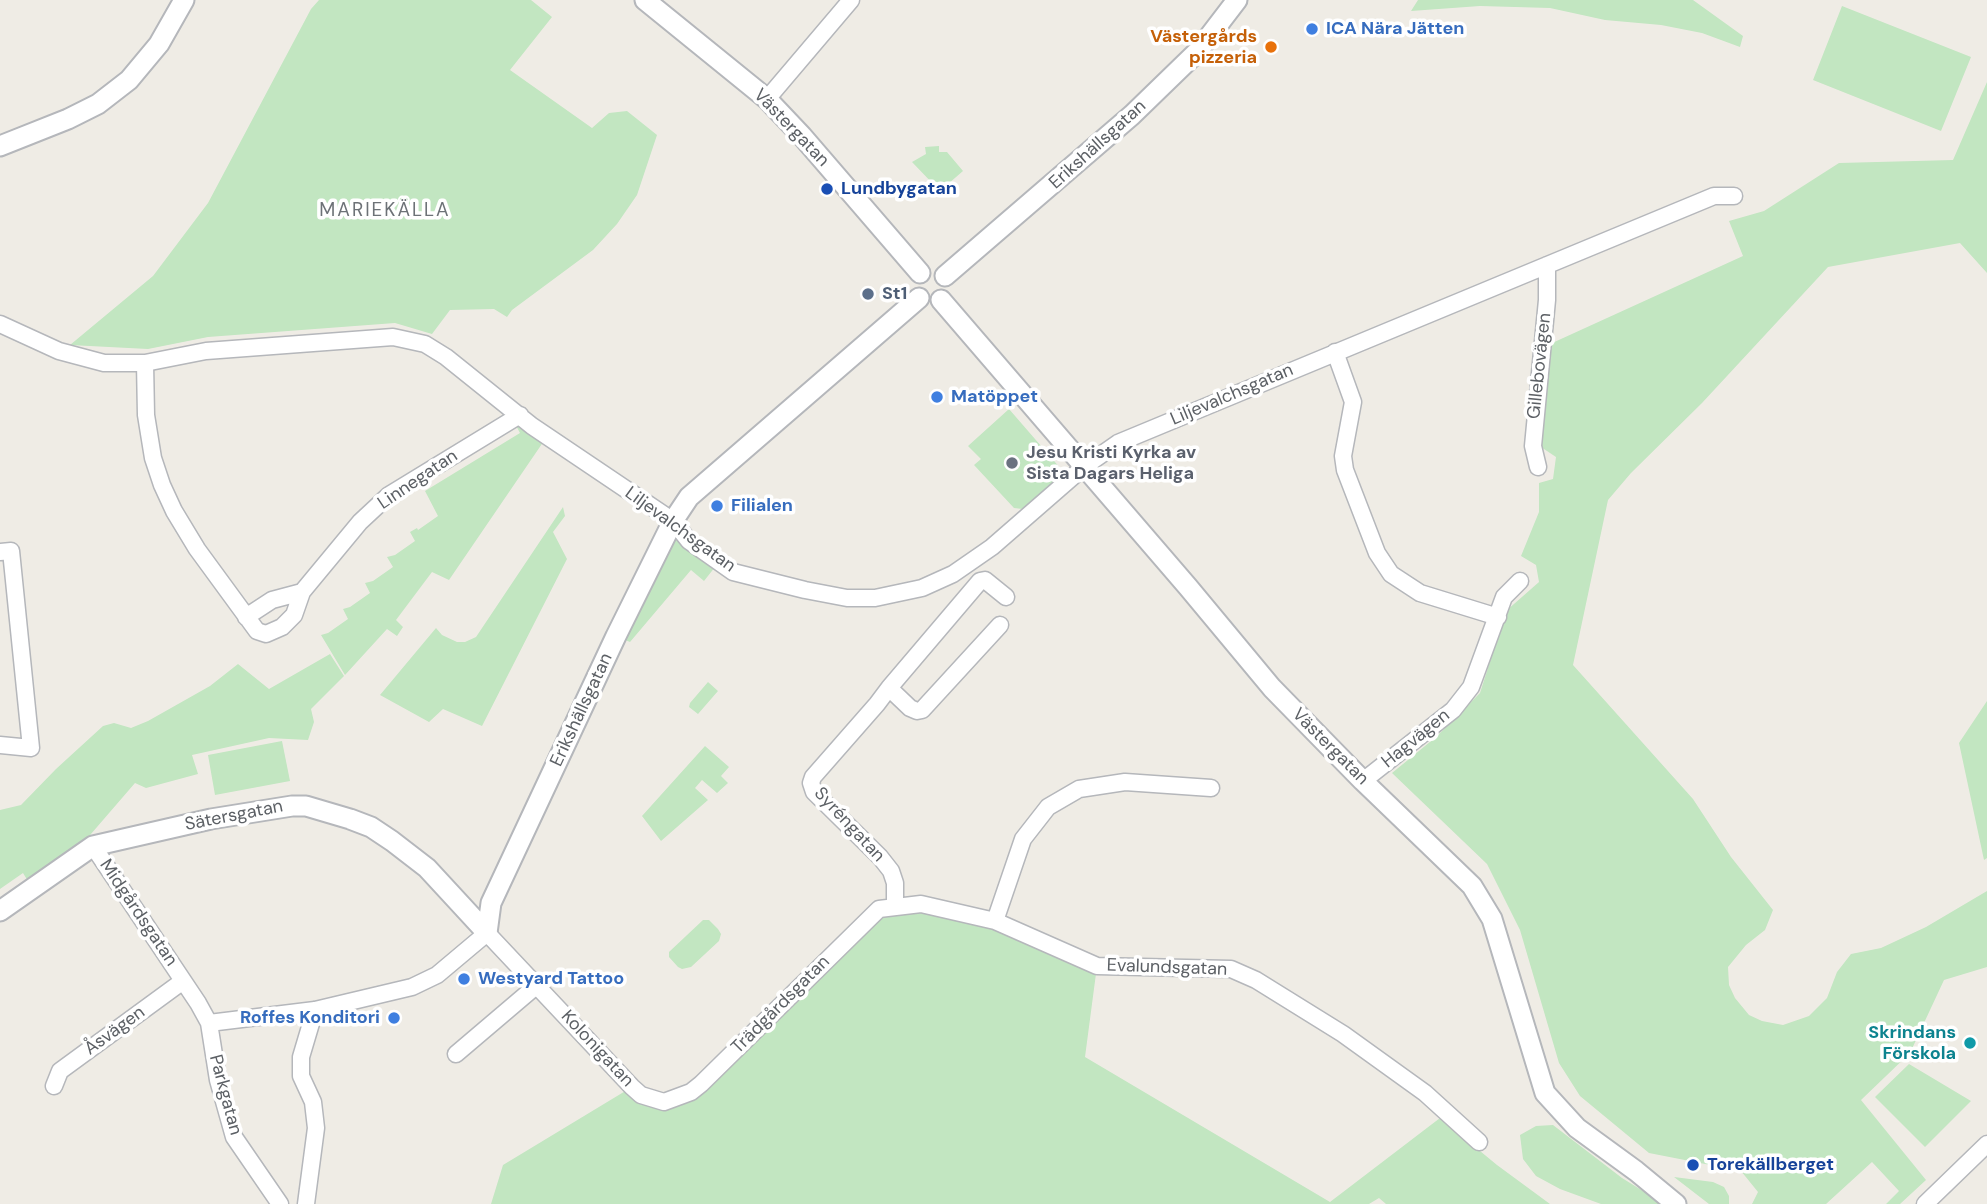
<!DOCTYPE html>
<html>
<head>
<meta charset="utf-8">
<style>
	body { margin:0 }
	canvas { display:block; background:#efece5 }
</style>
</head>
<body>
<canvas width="1987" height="1204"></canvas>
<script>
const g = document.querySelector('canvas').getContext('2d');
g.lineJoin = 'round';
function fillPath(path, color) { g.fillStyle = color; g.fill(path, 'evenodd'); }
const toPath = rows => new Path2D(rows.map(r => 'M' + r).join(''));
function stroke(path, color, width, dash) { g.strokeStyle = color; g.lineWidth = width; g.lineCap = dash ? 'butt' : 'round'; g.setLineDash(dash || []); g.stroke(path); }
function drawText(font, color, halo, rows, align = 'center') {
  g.font = font + ' "DM Sans",sans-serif'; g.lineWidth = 7; g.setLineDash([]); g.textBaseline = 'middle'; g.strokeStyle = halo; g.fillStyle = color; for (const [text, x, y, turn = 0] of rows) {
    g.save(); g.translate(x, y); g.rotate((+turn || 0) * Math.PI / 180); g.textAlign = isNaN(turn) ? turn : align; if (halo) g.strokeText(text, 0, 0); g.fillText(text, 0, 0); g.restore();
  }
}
const green = toPath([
	[319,0,531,0,552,17,510,70,592,128,609,113,627,111,657,135,637,195,617,224,593,250,512,310,507,317,494,309,450,310,432,334,395,323,208,337,148,349,70,345,153,276,208,203,311,9],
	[1418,0,1693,0,1743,36,1740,47,1702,33,1661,25,1605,20,1550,8,1480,6,1411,11],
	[1842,6,1971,57,1941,131,1813,80],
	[1987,82,1987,273,1960,243,1828,267,1702,403,1631,473,1608,500,1573,665,1693,799,1731,857,1773,910,1765,930,1746,945,1728,967,1729,985,1735,998,1749,1015,1762,1021,1783,1025,1809,1016,1827,998,1837,972,1851,954,1881,948,1926,927,1987,891,1987,967,1944,980,1910,1053,1861,1100,1926,1180,1900,1204,1886,1204,1899,1191,1872,1162,1826,1204,1752,1204,1758,1192,1741,1171,1649,1153,1580,1096,1559,1063,1520,930,1487,864,1392,773,1436,737,1480,693,1506,611,1539,582,1536,565,1521,556,1539,512,1539,483,1553,479,1556,457,1541,447,1550,344,1743,256,1729,221,1764,211,1839,163,1953,160],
	[939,146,939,152,947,152,963,171,948,184,935,186,912,162,926,154,925,147],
	[1009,409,1061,469,1061,483,1031,510,1014,508,974,465,981,459,968,446],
	[513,420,548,435,449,580,432,572,396,620,403,627,397,636,387,629,345,675,321,635,328,633,348,619,343,609,350,607,370,593,365,583,373,581,393,567,387,557,395,555,415,541,410,532,417,528,418,530,438,516,425,491,520,433],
	[563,507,565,516,553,532,567,559,482,726,443,709,429,722,380,695,436,628,442,635,457,642,465,642,476,637],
	[673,521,719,562,704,581,691,570,630,642,616,636],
	[330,654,344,676,311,709,314,722,308,740,269,738,192,755,198,774,146,788,135,783,78,849,31,886,23,873,0,889,0,810,21,805,56,769,103,726,114,723,131,728,148,721,210,686,238,664,269,689],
	[708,682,718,691,698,714,689,707,690,703],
	[1987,701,1987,858,1984,860,1959,743],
	[282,741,290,781,215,795,208,755],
	[705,746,729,767,721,776,728,783,717,793,702,780,695,788,708,800,661,841,642,816],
	[944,908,1097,966,1085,1057,1330,1202,1440,1118,1497,1165,1550,1204,1386,1204,1379,1198,1369,1204,491,1204,503,1165,632,1087,641,1095,691,1092,879,909],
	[703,920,709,920,718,929,721,934,719,941,691,967,682,969,678,967,669,957,669,952],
	[1909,1064,1971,1101,1925,1147,1875,1097],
	[1553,1125,1622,1178,1664,1204,1601,1204,1560,1189,1536,1176,1523,1159,1520,1135,1536,1126],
	[1674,1177,1713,1182,1724,1187,1729,1196,1729,1204,1709,1204]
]);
const minor = toPath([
	[767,99,851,0],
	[0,324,59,351,104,363,145,363,206,351,393,337,425,344,446,357,532,426,673,521,689,541,733,572,805,590,847,598,875,598,922,588,953,574,992,547,1085,466,1118,443,1714,196,1734,196],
	[1335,352,1353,402,1343,456,1345,470,1377,553,1391,574,1420,593,1498,617],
	[145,363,146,415,153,458,162,485,174,511,197,549,257,631,266,634,282,627,294,615,302,592,360,522,389,495,520,415],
	[1538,467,1533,446,1547,300,1547,265],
	[0,552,11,551,31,748,0,745],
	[246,617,272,600,302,592],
	[889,688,910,708,917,711,922,710,1000,625],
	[1363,781,1453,710,1471,687,1504,597,1520,581],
	[93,846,198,1003,209,1023,218,1080,234,1137,280,1204],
	[895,905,895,883,891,871,880,857,814,792,811,783,813,777,877,704,889,688,980,581,985,580,1006,597],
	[995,921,1023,839,1048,807,1079,789,1125,782,1211,788],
	[209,1023,315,1010,412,987,437,975,487,933,632,1087,641,1095,664,1102,691,1092,701,1084,879,909,921,904,995,921,1097,966,1231,969,1256,980,1343,1034,1425,1093,1479,1142],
	[456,1054,536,986],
	[54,1086,60,1071,183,981],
	[306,1204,316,1128,313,1102,301,1076,301,1057,315,1010],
	[1925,1204,1987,1144]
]);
const tertiary = toPath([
	[645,0,767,99,802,136,920,273],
	[0,146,68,119,98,104,129,80,159,44,184,0],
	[945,276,1132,115,1198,51,1237,0],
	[941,300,1188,587,1272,688,1363,781,1472,886,1492,919,1545,1093,1577,1128,1636,1171,1676,1204],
	[0,911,93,846,211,819,292,806,306,806,350,819,371,827,392,841,427,868,487,933],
	[487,933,491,903,616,636,673,521,689,497,919,298]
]);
const markers = [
	[1312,29,7,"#3f7fe0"],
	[1271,47,7,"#e8710a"],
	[827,189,7,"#1a4fb4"],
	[868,294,7,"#5c6f8a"],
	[937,397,7,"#3f7fe0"],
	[1012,463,7,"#6b7280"],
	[717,506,7,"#3f7fe0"],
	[464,979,7,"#3f7fe0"],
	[394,1018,7,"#3f7fe0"],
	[1970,1043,7,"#0f9aa8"],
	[1693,1165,7,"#1a4fb4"]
];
const shopNames = [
	["ICA Nära Jätten",1326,29],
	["Matöppet",951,397],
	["Filialen",731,506],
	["Westyard Tattoo",478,979],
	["Roffes Konditori",380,1018,"right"]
];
const foodNames = [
	["Västergårds",1257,37],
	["pizzeria",1257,58]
];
const streetNames = [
	["Västergatan",791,128,46],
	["Erikshällsgatan",1098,145,-42],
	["Gillebovägen",1540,366,-84],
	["Liljevalchsgatan",1232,395,-23],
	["Linnegatan",418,480,-34],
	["Liljevalchsgatan",680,530,36],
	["Erikshällsgatan",582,710,-65],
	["Hagvägen",1416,739,-39],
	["Västergatan",1330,747,45],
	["Sätersgatan",234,816,-11],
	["Syréngatan",849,825,47],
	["Midgårdsgatan",138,913,56],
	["Evalundsgatan",1167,968,2],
	["Trädgårdsgatan",781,1005,-45],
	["Åsvägen",115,1031,-36],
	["Kolonigatan",597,1049,47],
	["Parkgatan",225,1095,75]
];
const transitNames = [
	["Lundbygatan",841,189],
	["Torekällberget",1707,1165]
];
const serviceNames = [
	["St1",882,294]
];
const worshipNames = [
	["Jesu Kristi Kyrka av",1026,453],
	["Sista Dagars Heliga",1026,474]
];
const cultureNames = [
	["Skrindans",1956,1033],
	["Förskola",1956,1054]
];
const neighbourhoodNames = [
	["MARIEKÄLLA",385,211]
];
fillPath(green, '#c2e6c1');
stroke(minor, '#b5b7bb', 19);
stroke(tertiary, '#b5b7bb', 23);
stroke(minor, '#fff', 16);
stroke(tertiary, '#fff', 19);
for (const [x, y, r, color] of markers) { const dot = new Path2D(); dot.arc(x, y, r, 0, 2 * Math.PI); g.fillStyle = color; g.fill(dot); stroke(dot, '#fff', 2.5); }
drawText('bold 18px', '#366cbe', '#fff', shopNames, 'left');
drawText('bold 18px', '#c56008', '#fff', foodNames, 'right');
drawText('18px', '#5c6065', '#fff', streetNames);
drawText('bold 18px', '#164399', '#fff', transitNames, 'left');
drawText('bold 18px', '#4e5e75', '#fff', serviceNames, 'left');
drawText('bold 18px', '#5b616d', '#fff', worshipNames, 'left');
drawText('bold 18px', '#0d838f', '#fff', cultureNames, 'right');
g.letterSpacing = '2px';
drawText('19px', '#6d7277', '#fff', neighbourhoodNames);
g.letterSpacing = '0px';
</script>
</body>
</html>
